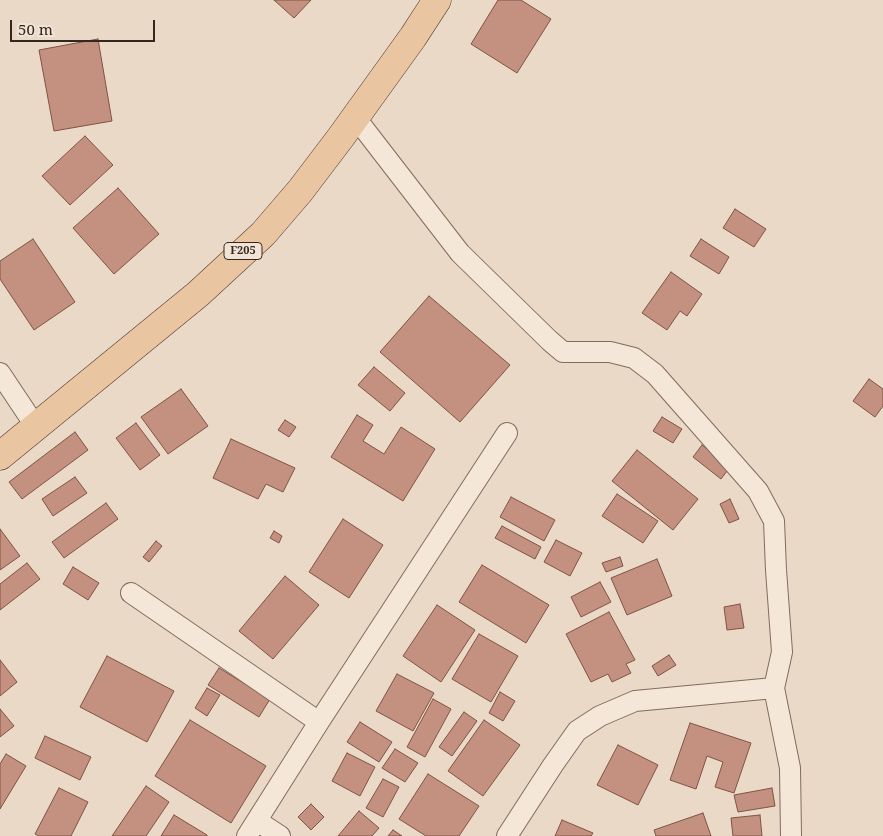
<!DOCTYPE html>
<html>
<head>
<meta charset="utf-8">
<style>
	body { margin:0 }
	#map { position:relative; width:883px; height:836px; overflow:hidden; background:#e9d9c6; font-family:"Noto Serif",serif }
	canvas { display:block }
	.scale { position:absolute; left:10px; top:20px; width:145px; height:22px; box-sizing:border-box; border:2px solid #342620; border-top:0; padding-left:6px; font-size:15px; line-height:18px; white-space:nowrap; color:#342620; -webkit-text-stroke:4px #f2e4d4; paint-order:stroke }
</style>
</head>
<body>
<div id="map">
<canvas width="883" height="836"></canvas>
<div class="scale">50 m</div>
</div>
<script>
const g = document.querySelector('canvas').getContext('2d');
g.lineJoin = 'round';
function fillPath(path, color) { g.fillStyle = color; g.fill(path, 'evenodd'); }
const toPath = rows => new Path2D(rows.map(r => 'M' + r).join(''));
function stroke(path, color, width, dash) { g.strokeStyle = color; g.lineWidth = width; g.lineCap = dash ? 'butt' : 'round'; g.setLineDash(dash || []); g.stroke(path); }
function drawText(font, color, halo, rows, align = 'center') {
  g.font = font + ' "Noto Serif",serif'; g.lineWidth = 4.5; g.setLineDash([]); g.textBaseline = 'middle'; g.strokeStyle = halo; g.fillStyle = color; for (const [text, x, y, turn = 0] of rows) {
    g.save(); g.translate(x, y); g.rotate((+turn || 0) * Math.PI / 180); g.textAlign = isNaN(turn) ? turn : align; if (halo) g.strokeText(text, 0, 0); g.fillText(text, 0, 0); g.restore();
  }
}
const building = toPath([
	[274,0,311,0,294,18,274,0],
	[498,0,521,0,551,19,517,73,471,44,498,0],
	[98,39,112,121,54,131,39,50,98,39],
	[85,136,113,165,70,205,42,176,85,136],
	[118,188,159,234,114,274,73,228,118,188],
	[735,209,766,229,754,247,723,228,735,209],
	[33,239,75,302,34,330,0,279,0,261,33,239],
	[701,239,729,257,719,274,690,256,701,239],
	[671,272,702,294,687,316,680,311,667,330,642,313,671,272],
	[429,296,510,365,460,422,380,352,429,296],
	[374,367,405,393,390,411,358,385,374,367],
	[869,379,883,389,883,406,875,417,853,401,869,379],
	[181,389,208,426,168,454,141,417,181,389],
	[357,415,373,425,363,441,384,454,401,427,435,449,403,501,331,457,357,415],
	[662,417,682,429,673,443,653,431,662,417],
	[285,420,296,427,289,437,278,430,285,420],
	[136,423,160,455,140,470,116,438,136,423],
	[75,432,88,450,22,499,9,482,75,432],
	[231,439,295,468,283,492,266,484,258,499,213,478,231,439],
	[702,445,730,467,721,479,693,457,702,445],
	[637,450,698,499,673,530,612,481,637,450],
	[75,477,87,493,53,516,42,499,75,477],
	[617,494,658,521,643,543,602,516,617,494],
	[511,497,555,520,544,541,500,517,511,497],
	[730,499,739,519,729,523,720,504,730,499],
	[106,503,118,519,64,558,52,542,106,503],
	[343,519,383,545,349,598,309,572,343,519],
	[502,526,541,547,535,559,495,538,502,526],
	[0,529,20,556,0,570,0,529],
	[274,531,282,536,279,543,270,538,274,531],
	[556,540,582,553,570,576,544,562,556,540],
	[156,541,162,546,149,562,143,557,156,541],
	[620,557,623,566,606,572,602,563,620,557],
	[657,559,672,596,627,615,611,578,657,559],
	[27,563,40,579,0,610,0,584,27,563],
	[482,565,549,605,526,643,459,602,482,565],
	[73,567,99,583,88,600,63,584,73,567],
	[285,576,319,605,273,659,239,631,285,576],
	[600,582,611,602,581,617,571,597,600,582],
	[740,604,744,628,727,630,724,607,740,604],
	[437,605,475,630,441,682,403,656,437,605],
	[609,612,635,660,626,664,631,673,612,682,608,674,591,682,566,634,609,612],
	[479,634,518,656,491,702,452,679,479,634],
	[669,655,676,665,658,676,652,666,669,655],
	[107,656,174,691,147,742,80,707,107,656],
	[0,660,17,682,0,696,0,660],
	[219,668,270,699,259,717,208,685,219,668],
	[397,674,434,693,413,731,376,711,397,674],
	[207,688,220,695,207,716,195,708,207,688],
	[500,692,515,701,503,721,489,713,500,692],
	[433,699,451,709,425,757,407,747,433,699],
	[0,709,14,726,0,737,0,709],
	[464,712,477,721,452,756,439,747,464,712],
	[190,720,266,766,231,823,155,776,190,720],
	[484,720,520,745,483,796,448,771,484,720],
	[360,722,392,742,379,762,347,742,360,722],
	[690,723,751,743,734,793,715,787,723,762,707,756,696,789,670,780,690,723],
	[45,736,91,757,80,780,35,758,45,736],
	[618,745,658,765,638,805,597,785,618,745],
	[395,749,418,763,405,782,382,768,395,749],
	[347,753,375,767,360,796,332,781,347,753],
	[6,754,26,766,0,809,0,764,6,754],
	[428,774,479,806,459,836,426,836,399,819,428,774],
	[383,779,399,787,383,817,366,808,383,779],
	[146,786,169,802,146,836,112,836,146,786],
	[59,788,88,802,71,836,39,836,35,834,59,788],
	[772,788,775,806,738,812,734,795,772,788],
	[311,804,324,817,311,830,298,817,311,804],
	[359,811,379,828,372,836,338,836,359,811],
	[703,813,711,836,656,836,654,830,703,813],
	[174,815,207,835,207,836,161,836,174,815],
	[760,815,762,836,733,836,731,818,760,815],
	[562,820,593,833,591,836,555,836,562,820],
	[393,830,402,836,388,836,393,830]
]);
const minor = toPath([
	[355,117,460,253,550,341,563,352,610,352,634,358,655,374,758,491,774,521,776,570,782,652,774,688,790,768,791,836],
	[0,373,36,427],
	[131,593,319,722],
	[257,821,280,836],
	[247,836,319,722,507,433],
	[507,836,553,765,577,731,600,716,635,701,774,688]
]);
const primary = toPath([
	[0,456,198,294,263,234,300,191,341,137,413,37,437,0]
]);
const shields = [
	[243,251,38]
];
const shieldNames = [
	["F205",243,251]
];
fillPath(building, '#c4907f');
stroke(building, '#7f5346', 1);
stroke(minor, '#836b5d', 22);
stroke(primary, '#513b31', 29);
stroke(minor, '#f5e7d8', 20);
stroke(primary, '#e9c6a1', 28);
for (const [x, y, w] of shields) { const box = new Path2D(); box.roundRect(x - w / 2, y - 8.5, w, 17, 4); g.fillStyle = '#f2e4d4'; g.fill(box); stroke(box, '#342620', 1); }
drawText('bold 11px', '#342620', null, shieldNames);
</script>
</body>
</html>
